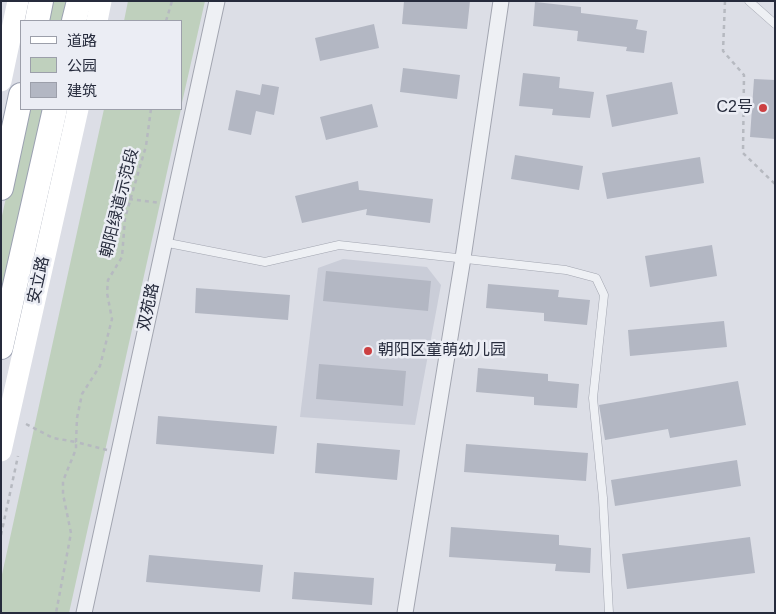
<!DOCTYPE html>
<html>
<head>
<meta charset="utf-8">
<style>
	body { margin:0 }
	#map { position:relative; width:776px; height:614px; overflow:hidden; background:#dcdee6; font-family:Arial,"Noto Sans SC",sans-serif }
	canvas { display:block }
	.frame { position:absolute; inset:0; border:2px solid #262b3c; pointer-events:none }
	.legend { position:absolute; left:20px; top:20px; width:162px; height:90px; box-sizing:border-box; background:#ebedf4; border:1px solid #9c9faa; margin:0; padding:6px 9px; list-style:none; font-size:15px; color:#262b3c }
	.legend li { display:flex; align-items:center; gap:10px; height:25px }
	.legend b { width:25px; border:1px solid #9c9faa }
</style>
</head>
<body>
<div id="map">
<canvas width="776" height="614"></canvas>
<div class="frame"></div>
<ul class="legend">
<li><b style="height:6px;background:#fff"></b>道路</li>
<li><b style="height:14px;background:#bfd0bd"></b>公园</li>
<li><b style="height:14px;background:#b3b7c3"></b>建筑</li>
</ul>
</div>
<script>
const g = document.querySelector('canvas').getContext('2d');
g.lineJoin = 'round';
function fillPath(path, color) { g.fillStyle = color; g.fill(path, 'evenodd'); }
const toPath = rows => new Path2D(rows.map(r => 'M' + r).join(''));
function stroke(path, color, width, dash) { g.strokeStyle = color; g.lineWidth = width; g.lineCap = dash ? 'butt' : 'round'; g.setLineDash(dash || []); g.stroke(path); }
function drawText(font, color, halo, rows, align = 'center') {
  g.font = font + ' Arial,"Noto Sans SC",sans-serif'; g.lineWidth = 5; g.setLineDash([]); g.textBaseline = 'middle'; g.strokeStyle = halo; g.fillStyle = color; for (const [text, x, y, turn = 0] of rows) {
    g.save(); g.translate(x, y); g.rotate((+turn || 0) * Math.PI / 180); g.textAlign = isNaN(turn) ? turn : align; if (halo) g.strokeText(text, 0, 0); g.fillText(text, 0, 0); g.restore();
  }
}
const built = toPath([
	[343,259,427,267,441,285,415,425,300,417,318,268]
]);
const green = toPath([
	[49,1,71,1,66,21,45,21],
	[128,1,205,1,181,107,181,21,124,21],
	[26,109,47,109,1,321,1,220],
	[104,109,181,109,69,613,1,613,1,579]
]);
const building = toPath([
	[404,1,470,1,467,29,402,24],
	[535,2,581,7,581,13,638,20,636,29,647,31,644,53,626,51,627,47,577,41,578,31,533,26],
	[374,24,379,48,320,61,315,38],
	[403,68,460,75,457,99,400,92],
	[523,73,560,77,559,88,594,92,590,118,552,115,553,109,519,106],
	[754,79,775,80,775,139,750,137],
	[672,82,678,114,612,127,606,95],
	[262,84,279,87,274,115,256,111,251,135,228,130,236,90,260,95],
	[372,104,378,127,326,140,320,117],
	[515,155,583,166,579,190,511,179],
	[700,157,704,183,607,199,602,173],
	[358,181,359,190,433,199,430,223,366,215,367,209,302,223,295,196],
	[712,245,717,276,650,287,645,256],
	[326,271,431,281,428,311,323,301],
	[488,284,559,290,558,297,590,300,587,325,544,321,544,313,486,308],
	[196,288,290,295,288,320,195,313],
	[724,321,727,347,630,356,628,330],
	[319,364,406,371,403,406,316,399],
	[478,368,548,374,548,381,579,384,577,408,534,405,534,397,476,392],
	[738,381,746,425,670,438,668,429,605,440,599,405],
	[158,416,277,426,274,454,156,444],
	[317,443,400,450,397,480,315,473],
	[466,444,588,453,586,481,464,472],
	[737,460,741,486,615,506,611,480],
	[451,527,559,535,559,545,591,548,590,573,555,571,556,564,449,557],
	[750,537,755,573,627,589,622,554],
	[149,555,263,565,260,592,146,582],
	[294,572,374,578,372,605,292,599]
]);
const path = toPath([
	[725,1,723,51,744,75,743,153,775,184],
	[166,21,172,1],
	[129,199,160,203],
	[26,424,53,438,76,442,76,449,63,481,63,494,71,533,56,613],
	[107,450,76,442,77,418,82,394,100,366,112,319,107,293,108,280,122,257,125,218,146,146,151,109],
	[1,535,18,456]
]);
const lane = toPath([
	[749,1,775,24],
	[163,242,265,262,339,245,566,270,596,278,604,295,593,398,603,498,609,613]
]);
const street = toPath([
	[84,613,217,1],
	[405,613,463,258,501,1]
]);
const secondary = toPath([
	[97,21,101,1],
	[1,81,18,1],
	[1,451,78,109]
]);
const primary = toPath([
	[37,21,41,1],
	[74,21,79,1],
	[1,188,21,95],
	[1,347,55,109]
]);
const markers = [
	[763,108,5,"#cc4042"],
	[368,351,5,"#cc4042"]
];
const poiNames = [
	["C2号",753,108],
	["朝阳区童萌幼儿园",378,351,"left"]
];
const streetNames = [
	["朝阳绿道示范段",120,203,-76],
	["安立路",39,280,-77],
	["双苑路",149,307,-78]
];
fillPath(built, '#cacdd8');
fillPath(green, '#bfd0bd');
fillPath(building, '#b3b7c3');
stroke(lane, '#a2a5b0', 9);
stroke(street, '#a2a5b0', 17);
stroke(primary, '#9ba1b1', 26);
stroke(path, '#b6b9c0', 2.5, [4, 4]);
stroke(lane, '#eef0f4', 8);
stroke(street, '#eef0f4', 15);
stroke(secondary, '#fff', 21);
stroke(primary, '#fff', 24);
for (const [x, y, r, color] of markers) { const dot = new Path2D(); dot.arc(x, y, r, 0, 2 * Math.PI); g.fillStyle = color; g.fill(dot); stroke(dot, '#ebedf4', 2); }
drawText('16px', '#262b3c', '#ebedf4', poiNames, 'right');
drawText('16px', '#262b3c', '#ebedf4', streetNames);
</script>
</body>
</html>
